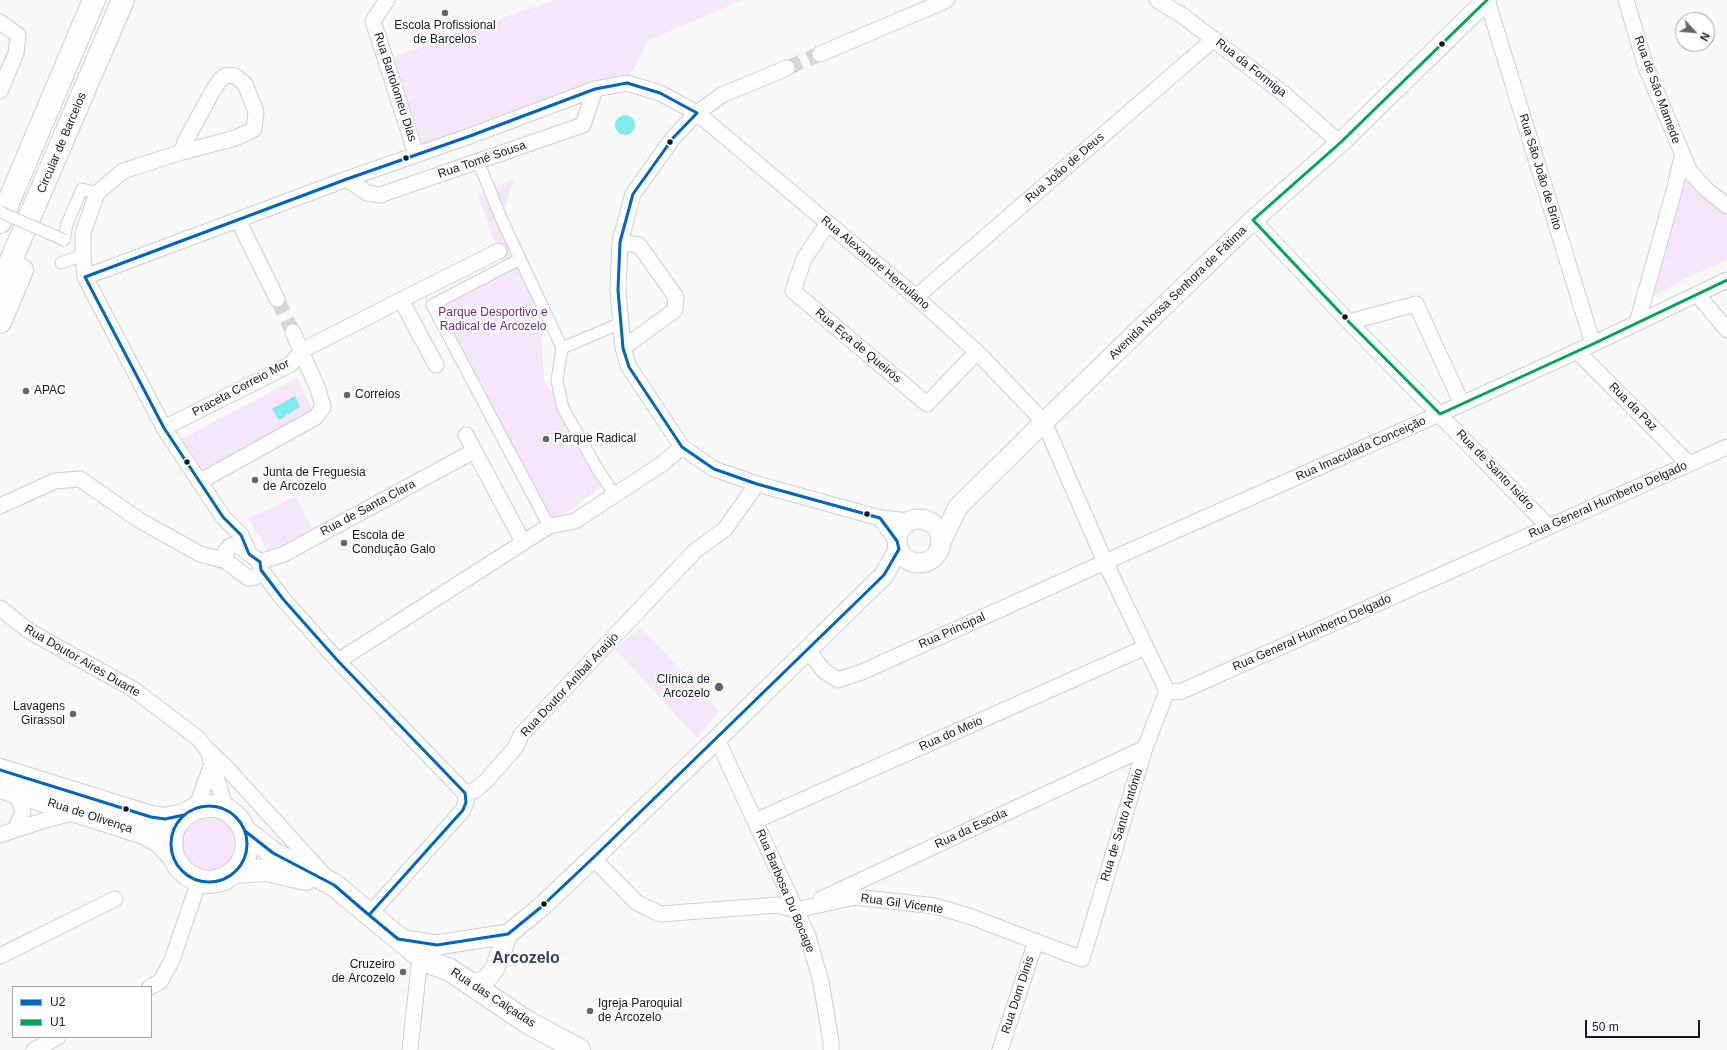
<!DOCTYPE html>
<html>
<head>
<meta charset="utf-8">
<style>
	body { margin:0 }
	#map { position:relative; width:1727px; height:1050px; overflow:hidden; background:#f8f8f8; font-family:Helvetica,sans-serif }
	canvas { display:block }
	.legend { position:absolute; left:12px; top:986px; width:140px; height:52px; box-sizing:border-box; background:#fff; border:1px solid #a0a3a7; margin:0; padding:5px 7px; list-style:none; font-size:12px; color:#121924 }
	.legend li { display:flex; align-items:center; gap:8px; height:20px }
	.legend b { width:20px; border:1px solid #a0a3a7 }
	.north { position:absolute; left:1675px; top:12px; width:40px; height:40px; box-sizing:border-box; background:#fff; border:1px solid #a0a3a7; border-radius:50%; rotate:116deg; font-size:11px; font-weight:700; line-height:16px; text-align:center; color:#121924 }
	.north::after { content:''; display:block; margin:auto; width:14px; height:18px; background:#62676e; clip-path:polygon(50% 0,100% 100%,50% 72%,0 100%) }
	.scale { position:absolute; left:1585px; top:1020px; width:115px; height:18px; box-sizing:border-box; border:2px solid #121924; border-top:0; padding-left:5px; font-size:12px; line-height:14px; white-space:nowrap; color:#121924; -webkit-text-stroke:3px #fff; paint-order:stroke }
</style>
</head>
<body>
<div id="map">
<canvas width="1727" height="1050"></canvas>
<ul class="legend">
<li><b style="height:5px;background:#0065bd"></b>U2</li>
<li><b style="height:5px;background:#00a651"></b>U1</li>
</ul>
<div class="north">N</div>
<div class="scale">50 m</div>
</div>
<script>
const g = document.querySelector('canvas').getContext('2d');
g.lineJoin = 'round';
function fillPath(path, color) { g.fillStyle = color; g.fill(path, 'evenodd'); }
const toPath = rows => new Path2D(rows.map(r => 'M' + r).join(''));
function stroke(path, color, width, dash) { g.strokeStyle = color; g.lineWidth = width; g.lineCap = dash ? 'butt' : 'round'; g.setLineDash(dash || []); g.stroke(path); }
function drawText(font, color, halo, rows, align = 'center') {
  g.font = font + ' Helvetica,sans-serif'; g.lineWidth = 4; g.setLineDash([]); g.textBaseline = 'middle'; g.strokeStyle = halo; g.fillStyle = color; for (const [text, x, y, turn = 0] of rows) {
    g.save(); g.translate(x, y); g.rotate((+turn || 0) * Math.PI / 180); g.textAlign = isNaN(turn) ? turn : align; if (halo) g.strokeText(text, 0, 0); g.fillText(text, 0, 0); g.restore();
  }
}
const green = toPath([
	[554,0,742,0,647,41,627,83,418,148,386,60],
	[1684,176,1705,198,1727,216,1727,260,1688,277,1648,300],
	[515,178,501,218,540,302,544,381,563,408,607,483,549,526,430,301,502,262,478,196],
	[297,378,316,417,199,482,174,443],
	[296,497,312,530,268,551,248,518],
	[641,627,719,711,697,738,615,649],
	'183 845a27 27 0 1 1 54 0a27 27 0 1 1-54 0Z'
]);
const water = toPath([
	'615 125a10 10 0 1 1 20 0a10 10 0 1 1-20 0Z',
	[295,396,300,407,279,420,272,409]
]);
const minorTunnel = toPath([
	[787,68,820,54],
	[277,299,293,332]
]);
const pedestrian = toPath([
	[478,161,501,218,562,348,557,381,563,408,597,468,614,494],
	[64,240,67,224,82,189,97,193],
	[520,259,432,305,549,526],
	[61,263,83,255],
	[562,348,621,323]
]);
const minor = toPath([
	[387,0,373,21,416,154],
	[1157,0,1183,16,1284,94,1340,143],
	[1487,0,1593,344],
	[1626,0,1646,67,1690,172,1707,190,1727,206],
	[0,22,18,35,16,53,0,91],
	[820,54,947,0],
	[787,68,722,95,697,113,673,138,633,194,620,242,618,290,623,348,629,367,682,447,714,469,757,484,880,518,911,521],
	[182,152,185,142,212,92,221,79,227,75,235,76,245,84,256,112,254,129,247,133,232,139,182,152,123,171,97,193,83,233,83,255,85,277,164,428,223,517,241,535,249,554],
	[347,179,367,193,380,195,583,125,595,89],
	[238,220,277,299],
	[1253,220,1349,322,1549,527],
	[828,223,804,259,793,291,927,404,977,352],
	[620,242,639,245,676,297,675,310,623,348],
	[85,277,347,179,470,136,595,89,627,83,660,93,697,113,916,297,977,352,1044,422,1105,562,1167,691,1180,692,1727,447],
	[1697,294,1727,330],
	[916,297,1214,39],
	[401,300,499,251],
	[1349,322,1416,304,1462,404],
	[1637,323,1674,191,1682,157],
	[293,332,301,351,401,300,436,365],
	[1577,351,1689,464],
	[164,428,291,364,301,351,318,389,323,407,316,417,199,482],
	[466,435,523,542],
	[0,506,55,481,80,479,139,520,200,554,226,561],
	[880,518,897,541],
	[260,562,284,554,474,451],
	[261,570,256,577,248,578,226,561,225,552,230,546,238,545,260,562,261,570,283,599,338,661,465,793],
	[0,608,29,631,133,689,199,739,208,751,226,809],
	[807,649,824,671,838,680,862,672,1105,562,1462,404,1593,344,1727,280],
	[338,661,549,526,575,521,662,464,682,447],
	[717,739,808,936,821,982,831,1042,831,1050],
	[209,751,224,765,325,876],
	[9,790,19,800,23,812,16,828],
	[465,793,474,791,486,781,516,747,521,735,695,551,725,529,757,484],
	[196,808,212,764],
	[755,821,1146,647],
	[0,835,45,820,77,812],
	[593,858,636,902,649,909,661,914,777,905,796,910,856,897,935,906,969,916,1082,959,1145,748,1167,691],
	[821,899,1145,748],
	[369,915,463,810,466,802,465,793],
	[0,956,115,899],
	[150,987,160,982,172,960,199,881],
	[34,1050,58,1037],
	[410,1050,420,956],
	[1000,1050,1036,941]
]);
const tertiary = toPath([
	'897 541a22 22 0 1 1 44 0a22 22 0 1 1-44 0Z',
	[941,542,958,507,1044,422,1253,220,1340,143,1487,0],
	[398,939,437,945,508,934],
	[472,984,486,980,495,968,508,934,540,908,593,858,717,739,884,575,899,549]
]);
const primary = toPath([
	[0,222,94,0],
	[0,286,123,0],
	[0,322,22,270],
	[0,770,151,817,165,819,184,815],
	[0,787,144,833,160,842,173,856],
	[245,831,247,842,246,853,241,864,234,872,224,879,211,882,199,881,188,875,179,867,173,856,171,845,172,834,176,824,184,815,196,808,206,806,216,806,226,809,234,815,240,822,245,831,273,853,334,885,420,956,431,963,450,970,527,1022,579,1050],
	[234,872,267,870,306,879]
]);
const pedestrianBridge = toPath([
	[0,212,64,240]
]);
const bus1 = toPath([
	[627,83,660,93,697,113,673,138,633,194,620,242,618,290,623,348,629,367,682,447,714,469,757,484,880,518,897,541,899,549,884,575,593,858,540,908,508,934,437,945,398,939,369,915,463,810,466,802,465,793,338,661,283,599,261,570,260,562,249,554,241,535,223,517,164,428,85,277,347,179,470,136,595,89,627,83],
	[0,770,151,817,165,819,184,815],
	'171 844a38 38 0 1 1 76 0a38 38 0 1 1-76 0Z',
	[245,831,273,853,334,885,369,915]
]);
const bus2 = toPath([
	[1487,0,1340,143,1253,220,1349,322,1440,414,1593,344,1727,280]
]);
const markers = [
	[445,13,4,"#62676e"],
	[1442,44,3.5,"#121924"],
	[670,142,3.5,"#121924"],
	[406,158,3.5,"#121924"],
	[1345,317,3.5,"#121924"],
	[26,391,4,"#62676e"],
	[347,395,4,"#62676e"],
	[546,439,4,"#62676e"],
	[187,462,3.5,"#121924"],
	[255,480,4,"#62676e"],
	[867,514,3.5,"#121924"],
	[344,543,4,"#62676e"],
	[719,687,5,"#62676e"],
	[73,714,4,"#62676e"],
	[126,809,3.5,"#121924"],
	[544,904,3.5,"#121924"],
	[403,972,4,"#62676e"],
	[590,1011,4,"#62676e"]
];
const poiNames = [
	["Escola Profissional",445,26,"center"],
	["de Barcelos",445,40,"center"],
	["APAC",34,391],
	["Correios",355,395],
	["Parque Radical",554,439],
	["Junta de Freguesia",263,473],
	["de Arcozelo",263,487],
	["Escola de",352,536],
	["Condução Galo",352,550],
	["Clínica de",710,680,"right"],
	["Arcozelo",710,694,"right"],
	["Lavagens",65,707,"right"],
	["Girassol",65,721,"right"],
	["Cruzeiro",395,965,"right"],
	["de Arcozelo",395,979,"right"],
	["Igreja Paroquial",598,1004],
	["de Arcozelo",598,1018]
];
const streetNames = [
	["Rua da Formiga",1251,68,38],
	["Rua Bartolomeu Dias",395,87,72],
	["Rua de São Mamede",1657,90,70],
	["Circular de Barcelos",62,143,-67],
	["Rua Tomé Sousa",482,160,-19],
	["Rua João de Deus",1065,168,-41],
	["Rua São João de Brito",1540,172,73],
	["Rua Alexandre Herculano",875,263,40],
	["Avenida Nossa Senhora de Fátima",1178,293,-44],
	["Rua Eça de Queirós",858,346,40],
	["Praceta Correio Mor",241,388,-28],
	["Rua da Paz",1633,407,45],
	["Rua Imaculada Conceição",1361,449,-24],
	["Rua de Santo Isidro",1495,470,46],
	["Rua General Humberto Delgado",1608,500,-24],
	["Rua de Santa Clara",368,508,-28],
	["Rua Principal",952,631,-24],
	["Rua General Humberto Delgado",1312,633,-24],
	["Rua Doutor Aires Duarte",82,661,30],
	["Rua Doutor Aníbal Araújo",570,685,-47],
	["Rua do Meio",951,734,-24],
	["Rua de Olivença",90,816,18],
	["Rua de Santo António",1122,825,-73],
	["Rua da Escola",971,829,-25],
	["Rua Barbosa Du Bocage",785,891,67],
	["Rua Gil Vicente",902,904,8],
	["Rua Dom Dinis",1018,995,-72],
	["Rua das Calçadas",493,998,33]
];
const parkNames = [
	["Parque Desportivo e",493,313],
	["Radical de Arcozelo",493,327]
];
const districtNames = [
	["Arcozelo",526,959]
];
fillPath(green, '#f6e6f9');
fillPath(water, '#7febef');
stroke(minorTunnel, '#d6d7d8', 15, [15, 8]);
stroke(pedestrian, '#cdd1d6', 13);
stroke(minor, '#cdd1d6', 17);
stroke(tertiary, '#cdd1d6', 21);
stroke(primary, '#cdd1d6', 24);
stroke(pedestrian, '#fefefe', 11);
stroke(minor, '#fefefe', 15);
stroke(tertiary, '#fefefe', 19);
stroke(primary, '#fefefe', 22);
stroke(pedestrianBridge, '#cdd1d6', 13, []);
stroke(pedestrianBridge, '#fefefe', 11);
stroke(bus1, '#0065bd', 3);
stroke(bus2, '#00a651', 3);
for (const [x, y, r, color] of markers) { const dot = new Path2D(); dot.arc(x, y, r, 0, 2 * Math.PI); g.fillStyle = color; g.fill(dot); stroke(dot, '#fff', 1.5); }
drawText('12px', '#121924', '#fff', poiNames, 'left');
drawText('12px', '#121924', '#fff', streetNames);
drawText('12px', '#732883', '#fff', parkNames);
drawText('bold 16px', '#33435d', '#fff', districtNames);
</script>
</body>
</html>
